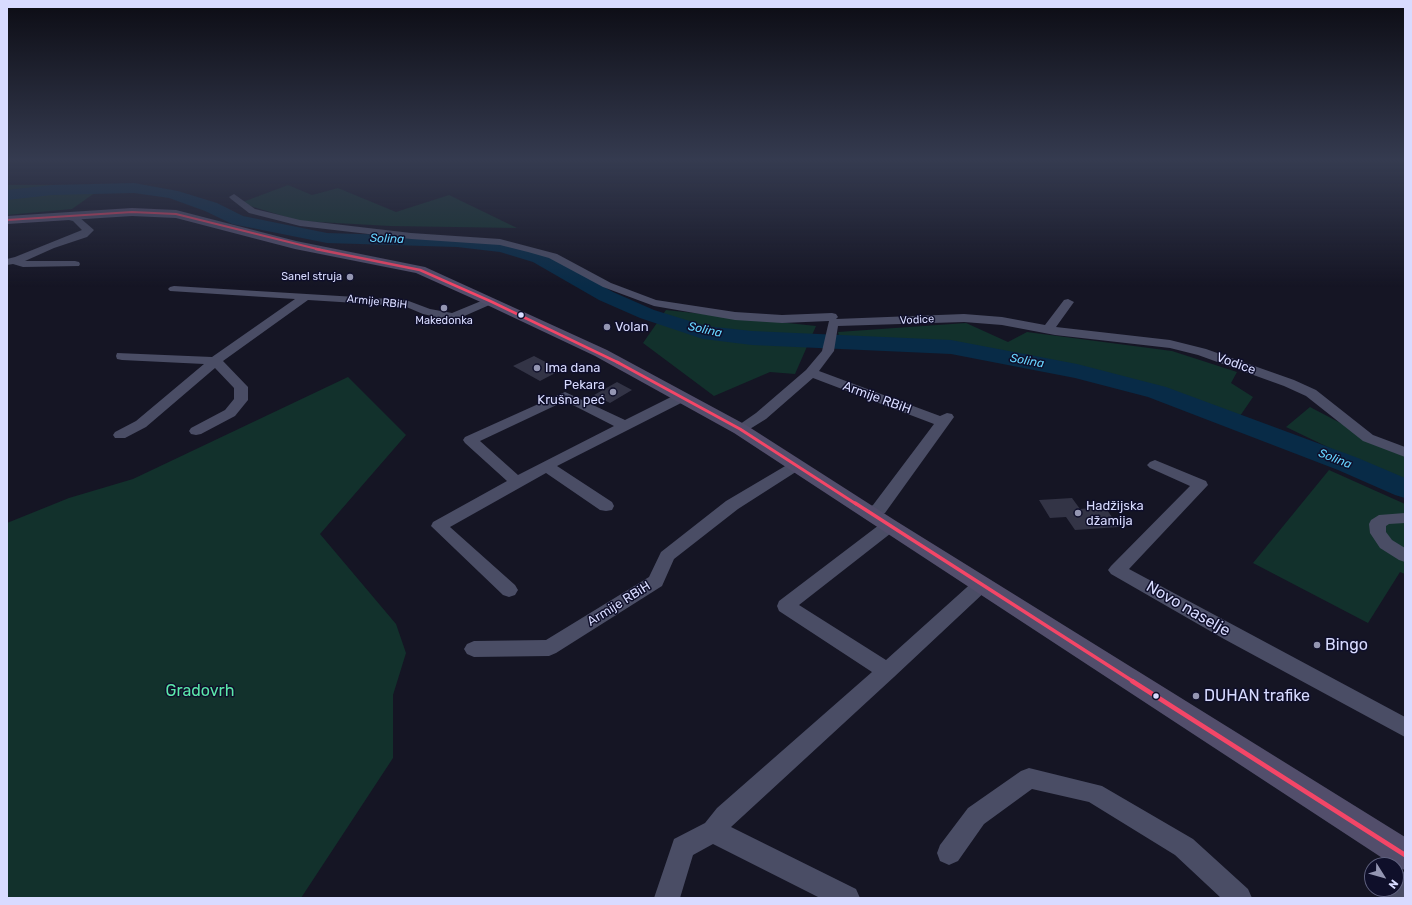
<!DOCTYPE html>
<html>
<head>
<meta charset="utf-8">
<style>
	body { margin:0 }
	#map { position:relative; width:1412px; height:905px; overflow:hidden; background:#151524; font-family:Rubik,sans-serif }
	canvas { display:block }
	.frame { position:absolute; inset:0; border:8px solid #d8dbff; pointer-events:none }
	.north { position:absolute; left:1364px; top:857px; width:40px; height:40px; box-sizing:border-box; background:#0f0f2a; border:1px solid #5f617f; border-radius:50%; rotate:127deg; font-size:11px; font-weight:700; line-height:16px; text-align:center; color:#d8dbff }
	.north::after { content:''; display:block; margin:auto; width:14px; height:18px; background:#9496b2; clip-path:polygon(50% 0,100% 100%,50% 72%,0 100%) }
</style>
</head>
<body>
<div id="map">
<canvas width="1412" height="905"></canvas>
<div class="frame"></div>
<div class="north">N</div>
</div>
<script>
const g = document.querySelector('canvas').getContext('2d');
g.lineJoin = 'round';
function fillPath(path, color) { g.fillStyle = color; g.fill(path, 'evenodd'); }
const toPath = rows => new Path2D(rows.map(r => 'M' + r).join(''));
function stroke(path, color, width, dash) { g.strokeStyle = color; g.lineWidth = width; g.lineCap = dash ? 'butt' : 'round'; g.setLineDash(dash || []); g.stroke(path); }
function drawText(font, color, halo, rows, align = 'center') {
  g.font = font + ' Rubik,sans-serif'; g.lineWidth = 3; g.setLineDash([]); g.textBaseline = 'middle'; g.strokeStyle = halo; g.fillStyle = color; for (const [text, x, y, turn = 0] of rows) {
    g.save(); g.translate(x, y); g.rotate((+turn || 0) * Math.PI / 180); g.textAlign = isNaN(turn) ? turn : align; if (halo) g.strokeText(text, 0, 0); g.fillText(text, 0, 0); g.restore();
  }
}
const green = toPath([
	[7,185,106,185,72,209,7,215],
	[288,185,312,195,338,188,396,212,449,195,517,228,390,226,300,221,240,203],
	[666,310,816,326,795,374,770,372,714,396,643,343],
	[966,323,1008,342,1027,332,1172,351,1237,372,1231,383,1253,397,1240,416,1116,375,977,346,839,336,838,332],
	[348,377,406,435,320,534,396,624,406,653,393,695,393,758,301,898,7,898,7,523,69,498,133,479],
	[1310,407,1405,457,1405,484,1286,427],
	[1329,470,1405,504,1405,574,1400,572,1368,623,1253,563]
]);
const river = toPath([
	[134,183,178,191,217,203,243,216,327,233,457,237,507,243,547,254,613,292,654,310,706,326,752,331,951,340,1077,364,1166,387,1358,458,1405,478,1405,498,1395,495,1338,470,1148,397,1075,378,951,354,752,345,703,339,640,318,599,300,533,262,500,252,457,247,327,243,232,224,205,211,169,198,134,193,52,195,7,200,7,190,52,185,134,183]
]);
const building = toPath([
	[534,356,561,370,540,381,513,366],
	[617,382,632,390,610,403,594,395],
	[1072,498,1080,509,1105,507,1119,527,1075,530,1066,517,1050,518,1039,500]
]);
const minor = toPath([
	[234,194,255,209,300,220,411,233,500,239,557,254,611,283,656,300,735,312,782,315,832,313,836,314,838,317,836,319,964,314,1002,317,1045,325,1064,300,1068,299,1074,302,1056,327,1170,340,1206,349,1294,380,1316,390,1373,435,1405,447,1405,457,1363,441,1306,396,1284,386,1198,355,1170,348,1055,335,1002,325,964,322,838,326,834,351,819,371,940,416,947,413,952,414,954,417,885,513,870,519,864,518,862,514,864,510,873,505,934,424,813,378,766,419,745,432,740,433,735,432,733,429,756,413,806,370,822,351,829,321,782,323,735,320,654,306,603,287,549,258,528,252,500,245,411,239,300,226,249,213,231,199,229,197,234,194],
	[63,213,79,217,94,230,87,237,54,248,25,261,75,261,79,262,80,264,79,266,23,267,13,264,7,265,7,259,15,257,82,230,73,221,60,218,60,214,63,213],
	[174,286,406,300,430,309,452,313,486,299,494,299,496,301,494,303,453,321,423,314,404,306,308,300,223,361,248,387,248,400,235,416,201,434,196,435,191,434,189,431,191,428,225,410,234,399,234,388,215,368,146,427,125,438,115,438,113,435,115,432,136,421,204,364,122,360,117,359,116,356,117,353,212,357,295,299,170,291,168,289,170,287,174,286],
	[565,392,625,420,677,394,682,393,687,394,689,397,687,400,557,466,612,502,614,506,612,510,606,511,600,510,546,473,450,527,515,585,518,590,515,595,509,597,503,595,431,526,433,522,507,481,465,443,463,440,465,437,565,392],
	[565,401,614,426,518,475,480,441,565,401],
	[797,460,802,462,805,465,802,468,738,509,674,559,662,586,556,653,549,656,474,657,467,654,464,649,467,644,474,641,546,640,649,577,661,552,726,501,792,462,797,460],
	[1155,460,1206,481,1208,485,1129,569,1405,717,1405,737,1224,639,1111,574,1108,570,1111,566,1190,486,1150,468,1147,465,1150,462,1155,460],
	[1405,513,1405,523,1389,524,1386,526,1386,532,1392,540,1405,548,1405,562,1399,560,1380,548,1370,533,1369,524,1371,520,1379,515,1405,513],
	[889,520,895,522,897,526,895,530,799,605,886,660,976,579,982,577,988,579,991,584,988,589,894,677,731,827,856,889,860,898,820,898,713,844,693,855,680,898,654,898,674,839,705,823,717,808,872,672,779,611,777,606,779,601,883,522,889,520],
	[1029,768,1102,786,1193,839,1248,889,1252,898,1221,898,1175,855,1089,802,1032,789,984,824,958,861,949,865,940,861,937,853,940,845,968,808,1021,771,1029,768],
	[1405,871,1405,898,1385,898,1389,889,1396,889,1396,875,1405,871]
]);
const major = toPath([
	[132,208,176,210,296,241,425,267,607,350,746,425,896,521,1405,837,1405,870,1393,865,734,433,595,356,485,304,416,273,295,249,176,218,132,216,7,224,7,216,132,208]
]);
const bus1Far4 = toPath([
	[7,220,132,212,176,214,321,250]
]);
const bus1Far3 = toPath([
	[316,249,420,270,490,301,619,363]
]);
const bus1Far2 = toPath([
	[617,362,740,429,856,504]
]);
const bus1Far1 = toPath([
	[855,503,1134,682]
]);
const bus1 = toPath([
	[1132,681,1405,855]
]);
const markers = [
	[350,277,4,"#9496b2"],
	[444,308,4,"#9496b2"],
	[521,315,3.5,"#d8dbff"],
	[607,327,4,"#9496b2"],
	[537,368,4,"#9496b2"],
	[613,392,4,"#9496b2"],
	[1078,513,4,"#9496b2"],
	[1317,645,4,"#9496b2"],
	[1156,696,3.5,"#d8dbff"],
	[1196,696,4,"#9496b2"]
];
const farPoinames = [
	["Sanel struja",342,277],
	["Makedonka",444,321,"center"]
];
const farStreetnames = [
	["Armije RBiH",377,302,6],
	["Vodice",917,320,-3]
];
const farWaternames = [
	["Solina",387,239,2],
	["Solina",705,330,12],
	["Solina",1027,361,10],
	["Solina",1335,459,21]
];
const poiNames = [
	["Volan",615,327],
	["Ima dana",545,368],
	["Pekara",605,385,"right"],
	["Krušna peć",605,400,"right"],
	["Hadžijska",1086,506],
	["džamija",1086,521]
];
const streetNames = [
	["Vodice",1236,364,20],
	["Armije RBiH",877,398,20],
	["Armije RBiH",619,604,-32]
];
const nearStreetnames = [
	["Novo naselje",1188,609,30]
];
const nearPoinames = [
	["Bingo",1325,645],
	["DUHAN trafike",1204,696]
];
const nearParknames = [
	["Gradovrh",200,691]
];
fillPath(green, '#12312c');
fillPath(river, '#082b47');
fillPath(building, '#333446');
fillPath(minor, '#4a4d65');
fillPath(major, '#524e6b');
stroke(bus1Far4, '#f34667', 2);
stroke(bus1Far3, '#f34667', 2.5);
stroke(bus1Far2, '#f34667', 3);
stroke(bus1Far1, '#f34667', 3.5);
stroke(bus1, '#f34667', 4.5);
const sky = g.createLinearGradient(0, 0, 0, 287);
sky.addColorStop(0, '#0c0c14');
sky.addColorStop(0.56, '#353b50');
sky.addColorStop(1, '#353b5000');
g.fillStyle = sky;
g.fillRect(0, 0, 1412, 287);
for (const [x, y, r, color] of markers) { const dot = new Path2D(); dot.arc(x, y, r, 0, 2 * Math.PI); g.fillStyle = color; g.fill(dot); stroke(dot, '#0f0f2a', 1.5); }
drawText('11px', '#d8dbff', '#0f0f2a', farPoinames, 'right');
drawText('11px', '#d8dbff', '#0f0f2a', farStreetnames);
drawText('italic 12px', '#66d5ff', '#0f0f2a', farWaternames);
drawText('13px', '#d8dbff', '#0f0f2a', poiNames, 'left');
drawText('13px', '#d8dbff', '#0f0f2a', streetNames);
drawText('16px', '#d8dbff', '#0f0f2a', nearStreetnames);
drawText('16px', '#d8dbff', '#0f0f2a', nearPoinames, 'left');
drawText('16px', '#5be8aa', '#0f0f2a', nearParknames);
</script>
</body>
</html>
